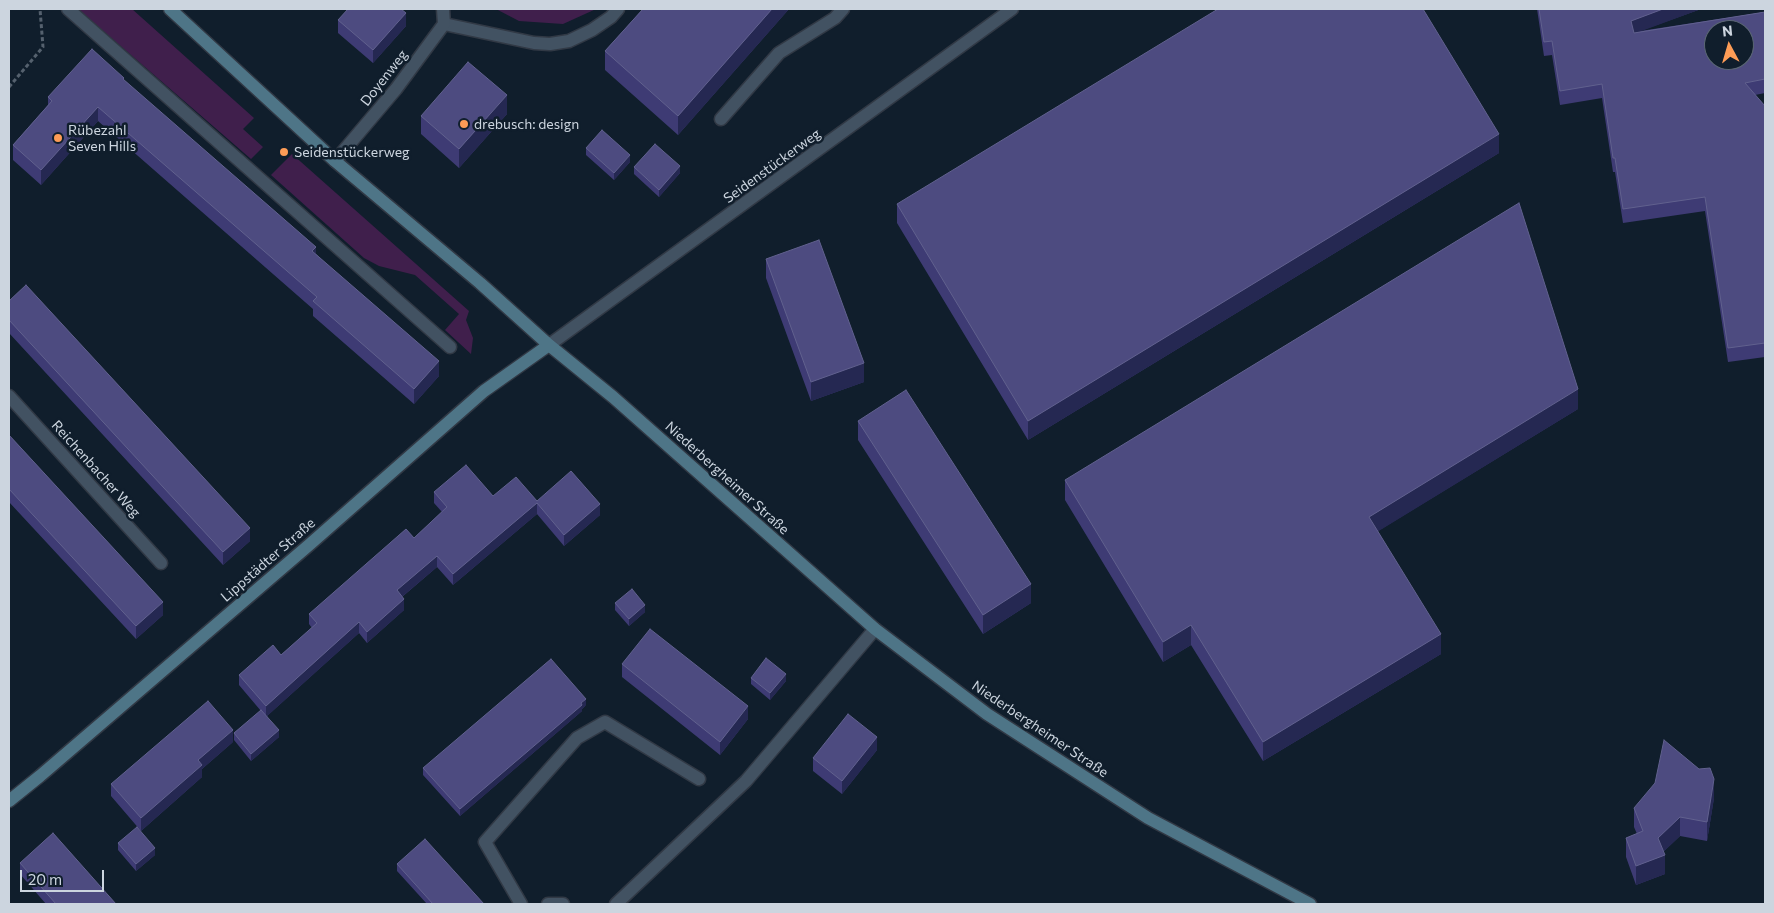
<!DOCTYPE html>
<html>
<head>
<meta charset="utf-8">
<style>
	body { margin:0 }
	#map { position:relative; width:1774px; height:913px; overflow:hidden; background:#101e2c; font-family:Commissioner,sans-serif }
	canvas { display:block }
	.frame { position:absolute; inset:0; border:10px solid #ccd5df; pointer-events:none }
	.north { position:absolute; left:1704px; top:20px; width:50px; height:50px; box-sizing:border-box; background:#101e2c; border:1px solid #5b6774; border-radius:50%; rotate:354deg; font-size:14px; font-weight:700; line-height:20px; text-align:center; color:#ccd5df }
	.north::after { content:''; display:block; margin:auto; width:18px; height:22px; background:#fd9c56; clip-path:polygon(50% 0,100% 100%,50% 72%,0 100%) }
	.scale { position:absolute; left:20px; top:870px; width:84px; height:22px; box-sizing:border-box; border:2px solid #ccd5df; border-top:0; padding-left:6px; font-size:15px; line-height:18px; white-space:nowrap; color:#ccd5df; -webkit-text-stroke:4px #101e2c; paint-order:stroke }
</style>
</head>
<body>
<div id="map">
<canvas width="1774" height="913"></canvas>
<div class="frame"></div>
<div class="north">N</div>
<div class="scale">20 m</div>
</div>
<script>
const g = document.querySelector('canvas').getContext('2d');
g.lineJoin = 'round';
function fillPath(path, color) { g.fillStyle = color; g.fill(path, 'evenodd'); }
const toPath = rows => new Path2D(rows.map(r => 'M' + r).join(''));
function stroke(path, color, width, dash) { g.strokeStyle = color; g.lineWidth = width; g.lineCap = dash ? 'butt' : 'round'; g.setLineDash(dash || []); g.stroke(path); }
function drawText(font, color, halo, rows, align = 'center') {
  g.font = font + ' Commissioner,sans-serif'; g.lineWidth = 5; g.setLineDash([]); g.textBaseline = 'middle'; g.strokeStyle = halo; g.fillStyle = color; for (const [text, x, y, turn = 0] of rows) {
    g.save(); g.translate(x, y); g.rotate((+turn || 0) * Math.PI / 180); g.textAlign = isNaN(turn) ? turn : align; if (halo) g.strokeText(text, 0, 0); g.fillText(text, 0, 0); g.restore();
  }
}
const green = toPath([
	[78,9,132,9,254,118,243,129,263,147,251,159],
	[496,9,596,9,563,24,519,21],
	[292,154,469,311,466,320,473,338,471,354,445,330,459,314,415,275,379,266,364,258,271,175]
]);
const path = toPath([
	[9,87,43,47,40,9]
]);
const service = toPath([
	[68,9,450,347],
	[444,24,534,43,550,44,569,41,592,30,611,17,618,9],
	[721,119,779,53,835,18,843,9],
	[521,904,485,842,577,738,605,722,699,779],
	[548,904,563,904],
	[616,904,746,781,875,629]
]);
const minor = toPath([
	[335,161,396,89,444,24,443,9],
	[9,396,161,563]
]);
const tertiary = toPath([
	[549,345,1012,9]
]);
const secondary = toPath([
	[170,9,335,161,480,283,549,345,613,397,875,629,987,714,1148,818,1310,904],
	[9,801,40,776,309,545,484,391,549,345]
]);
const wall = toPath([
	[643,9,789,9,678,135,605,70,605,51],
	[1537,9,1701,9,1640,31,1765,12,1765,93,1755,95,1765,106,1765,357,1728,362,1705,211,1623,223,1615,172,1613,172,1602,98,1560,105,1552,55,1544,56],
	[338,20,406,26,373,63,338,33],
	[124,80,316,254,439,376,414,404,313,316,313,309,98,121,41,185,13,160,13,145,48,105,48,97],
	[507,114,459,168,421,134,421,116],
	[586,148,630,162,614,180,586,155],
	[1499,153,1028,440,897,223,897,204],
	[634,167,680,173,659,197,634,174],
	[766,259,864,382,811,401,766,278],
	[9,301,250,541,223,565,9,333],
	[1578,409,1378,531,1441,654,1263,761,1191,645,1163,662,1065,500,1065,480],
	[858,421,1031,603,983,634,858,440],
	[9,435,163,615,136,639,9,502],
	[434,492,493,496,537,501,600,515,564,546,537,514,453,585,437,567,402,597,404,610,367,643,359,633,267,716,279,737,251,761,234,740,234,733,261,711,239,685,239,675,281,655,312,628,309,624,309,614,414,538,442,512,434,503],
	[615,603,645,612,629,626,615,610],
	[622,664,748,719,720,755,622,677],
	[751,678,786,681,770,700,751,684],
	[586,705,582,709,582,711,460,816,423,775,423,768],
	[233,742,202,769,202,777,141,831,111,796,111,784],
	[877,750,842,794,813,771,813,758],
	[1714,798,1707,841,1680,836,1663,852,1665,874,1636,885,1626,857,1626,838,1637,834,1634,827,1634,808],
	[118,843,155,855,136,871,118,850],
	[20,863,116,904,46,904,20,874],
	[397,864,484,904,427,904,397,871]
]);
const shadedWall = toPath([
	[772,9,789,9,678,135,678,116],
	[1663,9,1701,9,1631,35,1631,21],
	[406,13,406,26,373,63,373,50],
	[507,95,507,114,459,168,459,149],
	[98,107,98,121,41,185,41,170],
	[1499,134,1499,153,1028,440,1028,421],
	[630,155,630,162,614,180,614,173],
	[680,166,680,173,659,197,659,190],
	[316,247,316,262,312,251],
	[439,361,439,376,414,404,414,389],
	[864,363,864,382,811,401,811,382],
	[1578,389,1578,409,1369,537,1369,517],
	[537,503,537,514,453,585,453,574],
	[600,504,600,515,564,546,564,535],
	[250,528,250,541,223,565,223,552],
	[437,556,437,567,397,601,397,590],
	[1031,584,1031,603,983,634,983,615],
	[404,599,404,610,367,643,367,632],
	[163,602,163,615,136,639,136,626],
	[645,605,645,612,629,626,629,619],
	[359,622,359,633,266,717,266,706],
	[1191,625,1191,645,1163,662,1163,642],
	[1441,634,1441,654,1263,761,1263,742],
	[786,674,786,681,770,700,770,693],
	[586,699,586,705,582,709,582,711,460,816,460,809],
	[748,706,748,719,720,755,720,742],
	[233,730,233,742,202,769,202,777,141,831,141,818,198,760],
	[279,730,279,737,251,761,251,754],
	[877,737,877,750,842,794,842,781],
	[1714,779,1714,798,1707,841,1707,822],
	[1680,817,1680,836,1658,857,1658,838],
	[155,848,155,855,136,871,136,864],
	[1665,855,1665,874,1636,885,1636,866]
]);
const building = toPath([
	[348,9,401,9,406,13,373,50,338,20,348,9],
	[643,9,772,9,678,116,605,51,643,9],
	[1218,9,1423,9,1499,134,1028,421,897,204,1218,9],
	[1539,9,1663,9,1631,21,1634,33,1765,12,1765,79,1745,83,1765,106,1765,343,1728,348,1705,197,1623,209,1615,158,1613,158,1602,84,1560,91,1552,41,1544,42,1539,9],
	[1714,30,1744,30,1744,60,1714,60,1714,30],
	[92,49,124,78,123,79,316,247,312,251,439,361,414,389,313,301,317,297,98,107,41,170,13,145,52,101,48,97,92,49],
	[468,62,507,95,459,149,421,116,468,62],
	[602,130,630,155,614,173,586,148,602,130],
	[655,144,680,166,659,190,634,167,655,144],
	[1519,203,1578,389,1369,517,1441,634,1263,742,1191,625,1163,642,1065,480,1519,203],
	[819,240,864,363,811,382,766,259,819,240],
	[26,285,250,528,223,552,9,320,9,301,26,285],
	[906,390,1031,584,983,615,858,421,906,390],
	[9,435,163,602,136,626,9,489,9,435],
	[466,465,493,496,516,477,537,501,571,471,600,504,564,535,537,503,453,574,437,556,397,590,404,599,367,632,359,622,266,706,239,675,273,645,281,655,317,623,309,614,406,529,414,538,447,507,434,492,466,465],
	[632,589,645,605,629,619,615,603,632,589],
	[650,629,748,706,720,742,622,664,650,629],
	[766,658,786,674,770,693,751,678,766,658],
	[551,659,586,699,581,703,582,705,460,809,423,768,551,659],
	[208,701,233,730,198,760,202,765,141,818,111,784,208,701],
	[261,710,279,730,251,754,234,733,261,710],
	[848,714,877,737,842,781,813,758,848,714],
	[1664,740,1699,769,1710,768,1714,779,1707,822,1680,817,1658,838,1665,855,1636,866,1626,838,1643,831,1634,808,1655,783,1664,740],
	[137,827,155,848,136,864,118,843,137,827],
	[53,833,116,904,56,904,20,863,53,833],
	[425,839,484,904,433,904,397,864,425,839]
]);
const markers = [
	[464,124,5,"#fd9c56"],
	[58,138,5,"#fd9c56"],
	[284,152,5,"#fd9c56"]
];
const streetNames = [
	["Doyenweg",384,78,-52],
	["Seidenstückerweg",772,166,-36],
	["Reichenbacher Weg",96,469,48],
	["Niederbergheimer Straße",727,478,42],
	["Lippstädter Straße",268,560,-41],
	["Niederbergheimer Straße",1040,729,34]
];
const poiNames = [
	["drebusch: design",474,124],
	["Rübezahl",68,130],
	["Seven Hills",68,146],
	["Seidenstückerweg",294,152]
];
fillPath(green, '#401f4c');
stroke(service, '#313945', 15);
stroke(minor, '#313945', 15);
stroke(tertiary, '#313945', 15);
stroke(secondary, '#313945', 15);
stroke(path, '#55616e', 3, [4, 2.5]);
stroke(service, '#425262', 12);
stroke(minor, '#425262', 12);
stroke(tertiary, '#425262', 12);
stroke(secondary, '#4e7587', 12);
fillPath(wall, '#3e3b74');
fillPath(shadedWall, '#252852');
fillPath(building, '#4d4b80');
stroke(building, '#61618e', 1);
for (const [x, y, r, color] of markers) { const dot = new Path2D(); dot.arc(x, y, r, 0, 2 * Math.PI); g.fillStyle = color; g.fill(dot); stroke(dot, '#101e2c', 2); }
drawText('14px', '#ccd5df', '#101e2c', streetNames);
drawText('14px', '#ccd5df', '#101e2c', poiNames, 'left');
</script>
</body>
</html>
